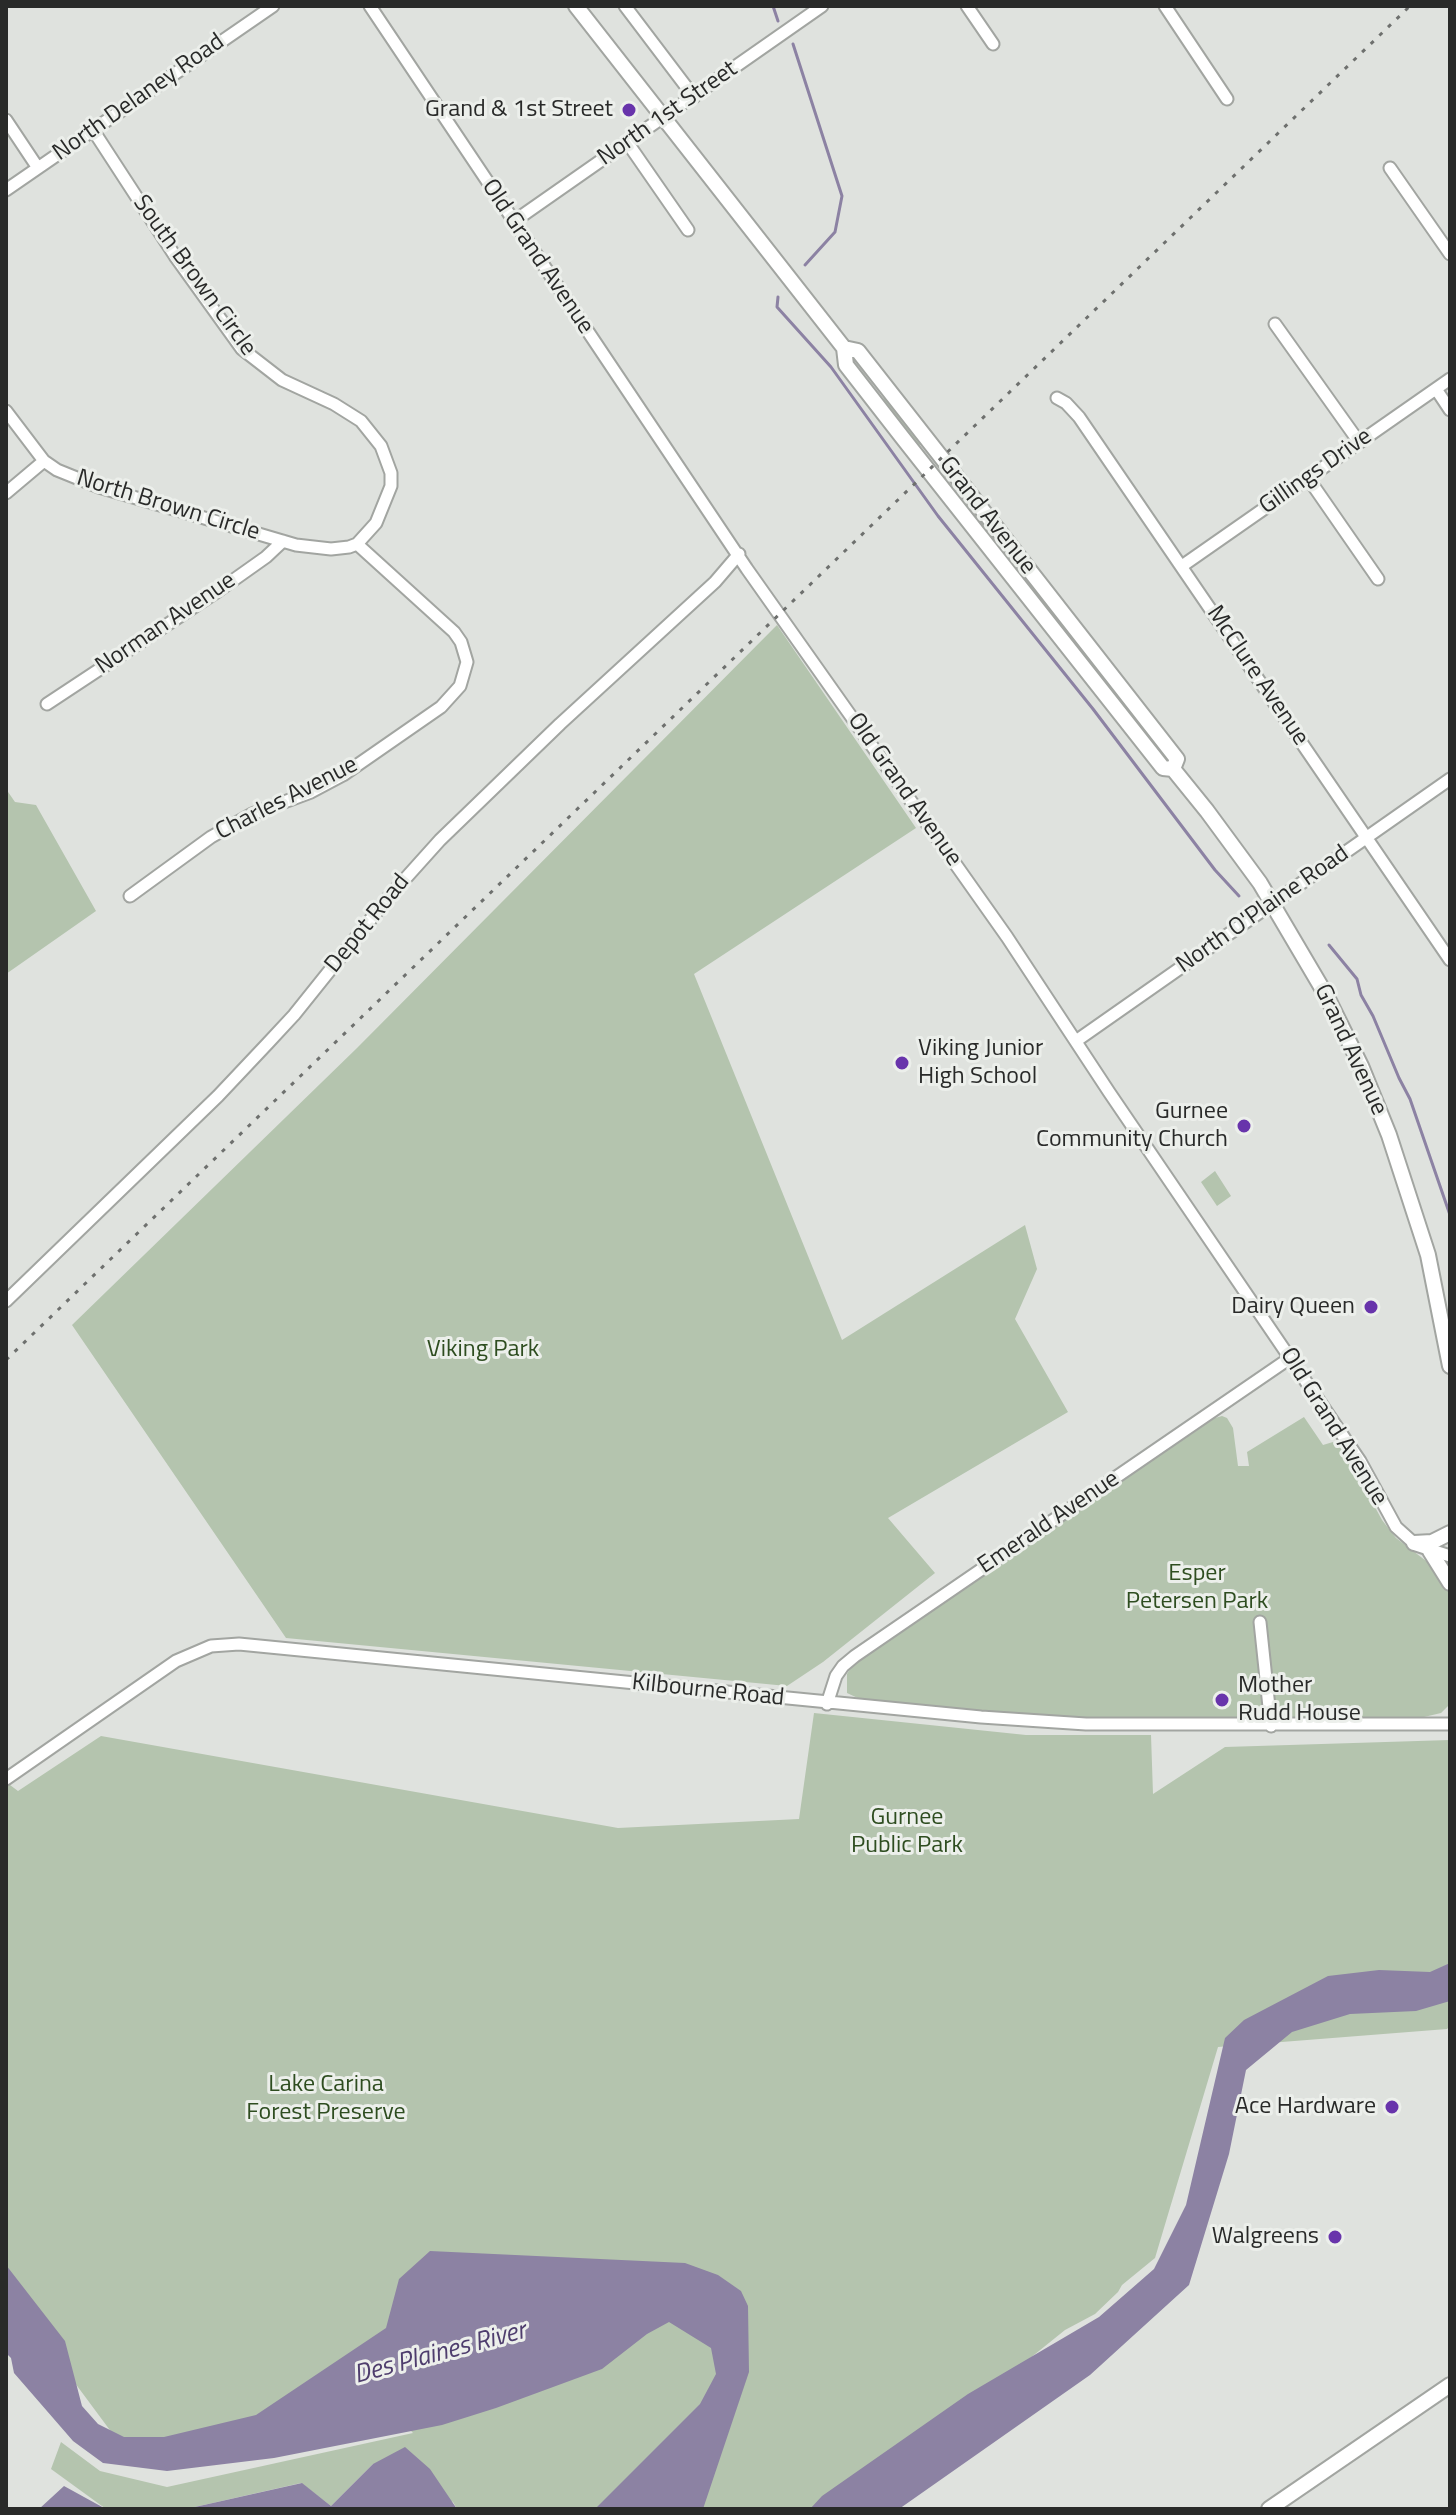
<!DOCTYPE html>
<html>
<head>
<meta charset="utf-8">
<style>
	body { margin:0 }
	#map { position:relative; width:1456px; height:2515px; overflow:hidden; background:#dfe2de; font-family:"Titillium Web",sans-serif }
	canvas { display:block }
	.frame { position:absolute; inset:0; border:8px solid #292a29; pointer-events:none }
</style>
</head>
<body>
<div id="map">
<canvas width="1456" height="2515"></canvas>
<div class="frame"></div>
</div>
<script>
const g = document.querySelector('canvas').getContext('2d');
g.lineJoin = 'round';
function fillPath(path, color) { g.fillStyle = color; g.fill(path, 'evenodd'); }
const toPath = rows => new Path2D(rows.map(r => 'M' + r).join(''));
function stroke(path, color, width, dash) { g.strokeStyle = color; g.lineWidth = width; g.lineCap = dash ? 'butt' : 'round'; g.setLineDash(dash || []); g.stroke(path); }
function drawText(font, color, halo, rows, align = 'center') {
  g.font = font + ' "Titillium Web",sans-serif'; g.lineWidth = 6; g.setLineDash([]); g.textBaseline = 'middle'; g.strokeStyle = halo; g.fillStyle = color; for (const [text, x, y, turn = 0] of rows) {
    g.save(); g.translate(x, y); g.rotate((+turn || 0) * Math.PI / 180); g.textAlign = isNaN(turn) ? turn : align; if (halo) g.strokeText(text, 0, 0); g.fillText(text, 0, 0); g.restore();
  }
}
const green = toPath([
	[886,397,922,443,917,447,881,400],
	[777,625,916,828,694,974,842,1340,1025,1225,1037,1269,1015,1319,1068,1412,888,1518,935,1573,823,1662,787,1686,286,1638,72,1325,357,1048],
	[6,789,15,802,36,805,96,911,6,974],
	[1215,1171,1231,1196,1217,1206,1201,1182],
	[1222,1416,1227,1418,1233,1428,1238,1466,1249,1466,1247,1452,1304,1417,1323,1445,1333,1442,1341,1445,1382,1520,1396,1538,1438,1570,1448,1585,1450,1595,1450,1704,1441,1713,1424,1717,1055,1717,862,1700,847,1693,847,1674,851,1667,880,1645,1215,1418],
	[814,1713,1026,1735,1151,1735,1153,1794,1225,1747,1450,1740,1450,2026,1447,2029,1218,2047,1155,2258,1122,2285,1118,2292,1095,2314,1065,2330,921,2446,837,2509,457,2509,453,2502,373,2464,331,2506,301,2483,186,2509,106,2509,51,2469,61,2442,100,2471,167,2487,413,2433,392,2411,135,2464,6,2290,6,1782,18,1791,101,1736,618,1828,799,1819]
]);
const water = toPath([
	[1450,1963,1450,2001,1416,2011,1350,2014,1292,2032,1246,2070,1229,2154,1189,2285,1090,2375,899,2509,810,2509,822,2496,968,2394,1099,2317,1154,2269,1186,2205,1225,2038,1244,2020,1328,1976,1379,1970,1430,1972],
	[430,2251,685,2263,718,2275,741,2291,748,2306,749,2372,703,2509,595,2509,700,2404,716,2374,711,2348,669,2322,647,2334,602,2369,496,2408,442,2425,274,2458,167,2471,103,2463,73,2441,14,2373,11,2358,6,2353,6,2265,65,2341,82,2406,98,2424,124,2437,164,2437,256,2415,386,2328,399,2279],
	[405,2447,430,2469,457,2509,186,2509,302,2483,331,2506,373,2464],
	[64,2486,104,2508,106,2509,39,2509]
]);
const stream = toPath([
	[773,6,778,21],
	[793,44,842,196,835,232,805,265],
	[778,297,777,307,831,367,938,516,1093,709,1215,870,1239,896],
	[1329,945,1357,979,1361,995,1373,1016,1399,1078,1410,1099,1450,1215]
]);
const minor = toPath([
	[370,6,747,569,1007,937,1109,1092,1360,1461,1396,1527,1416,1545,1450,1556],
	[625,6,694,97],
	[967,6,993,44],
	[1165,6,1227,99],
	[6,120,38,168],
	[627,142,688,230],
	[1390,168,1450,254],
	[6,190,273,6],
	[513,222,822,6],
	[1275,324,1359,442],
	[1436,389,1450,410],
	[1057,398,1066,403,1079,417,1450,960],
	[6,411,44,461,57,470,99,487,296,545,331,549,349,547,357,544,376,523,391,486,391,473,381,446,361,421,334,404,282,380,242,349,175,256,93,130],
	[1308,478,1378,579],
	[6,493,44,461],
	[1182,566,1450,379],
	[47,704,218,591,266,557,283,541],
	[130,896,211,837,252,814,311,792,343,775,441,707,460,686,467,662,461,642,454,632,357,544],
	[1076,1041,1450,779],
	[6,1301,218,1096,268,1043,294,1015,387,899,440,840,560,724,715,582,739,554],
	[1260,1622,1271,1726],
	[827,1704,836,1676,843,1666,855,1656,1290,1358],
	[6,1779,176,1661,211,1646,239,1644,981,1717,1086,1724,1450,1724]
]);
const major = toPath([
	[576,6,844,348,846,365,902,437,1163,768,1173,769,1207,811,1260,883,1326,995,1361,1066,1389,1135,1428,1255,1450,1366],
	[844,348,858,351,945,462,1177,759,1173,769],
	[1414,1543,1432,1542,1450,1533],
	[1430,1551,1450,1583],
	[1269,2509,1450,2385]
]);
const rail = toPath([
	[6,1360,1410,6]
]);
const markers = [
	[629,110,8,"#6834ab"],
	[902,1063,8,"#6834ab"],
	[1244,1126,8,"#6834ab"],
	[1371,1307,8,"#6834ab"],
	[1222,1700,8,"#6834ab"],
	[1392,2107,8,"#6834ab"],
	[1335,2237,8,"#6834ab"]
];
const streetNames = [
	["North Delaney Road",139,98,-35],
	["North 1st Street",668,114,-35],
	["Old Grand Avenue",537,257,56],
	["South Brown Circle",194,276,54],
	["Gillings Drive",1316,472,-35],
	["North Brown Circle",168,506,17],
	["Grand Avenue",987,516,52],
	["Norman Avenue",166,624,-34],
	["McClure Avenue",1257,676,56],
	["Old Grand Avenue",904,790,55],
	["Charles Avenue",287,799,-27],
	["North O'Plaine Road",1263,910,-35],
	["Depot Road",368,924,-51],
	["Grand Avenue",1350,1050,65],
	["Old Grand Avenue",1333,1427,58],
	["Emerald Avenue",1049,1523,-34],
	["Kilbourne Road",708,1691,6]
];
const poiNames = [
	["Grand & 1st Street",613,110],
	["Viking Junior",918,1049,"left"],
	["High School",918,1077,"left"],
	["Gurnee",1228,1112],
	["Community Church",1228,1140],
	["Dairy Queen",1355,1307],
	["Mother",1238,1686,"left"],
	["Rudd House",1238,1714,"left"],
	["Ace Hardware",1376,2107],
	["Walgreens",1319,2237]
];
const parkNames = [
	["Viking Park",483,1350],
	["Esper",1197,1574],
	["Petersen Park",1197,1602],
	["Gurnee",907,1818],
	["Public Park",907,1846],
	["Lake Carina",326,2085],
	["Forest Preserve",326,2113]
];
const waterNames = [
	["Des Plaines River",440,2354,-15]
];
fillPath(green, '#b4c4ae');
fillPath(water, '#8c82a3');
stroke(stream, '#8c82a3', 3);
stroke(minor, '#a2a5a1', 15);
stroke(major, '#a2a5a1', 18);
stroke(minor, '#fff', 11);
stroke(major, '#fff', 14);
stroke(rail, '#6e706e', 3, [4, 8]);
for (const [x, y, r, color] of markers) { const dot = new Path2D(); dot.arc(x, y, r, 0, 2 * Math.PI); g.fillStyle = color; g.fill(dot); stroke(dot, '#ecefeb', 3); }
drawText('24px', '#292a29', '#ecefeb', streetNames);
drawText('24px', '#292a29', '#ecefeb', poiNames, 'right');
drawText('24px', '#2e4d20', '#ecefeb', parkNames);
drawText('italic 26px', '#4e3d6d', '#ecefeb', waterNames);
</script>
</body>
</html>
